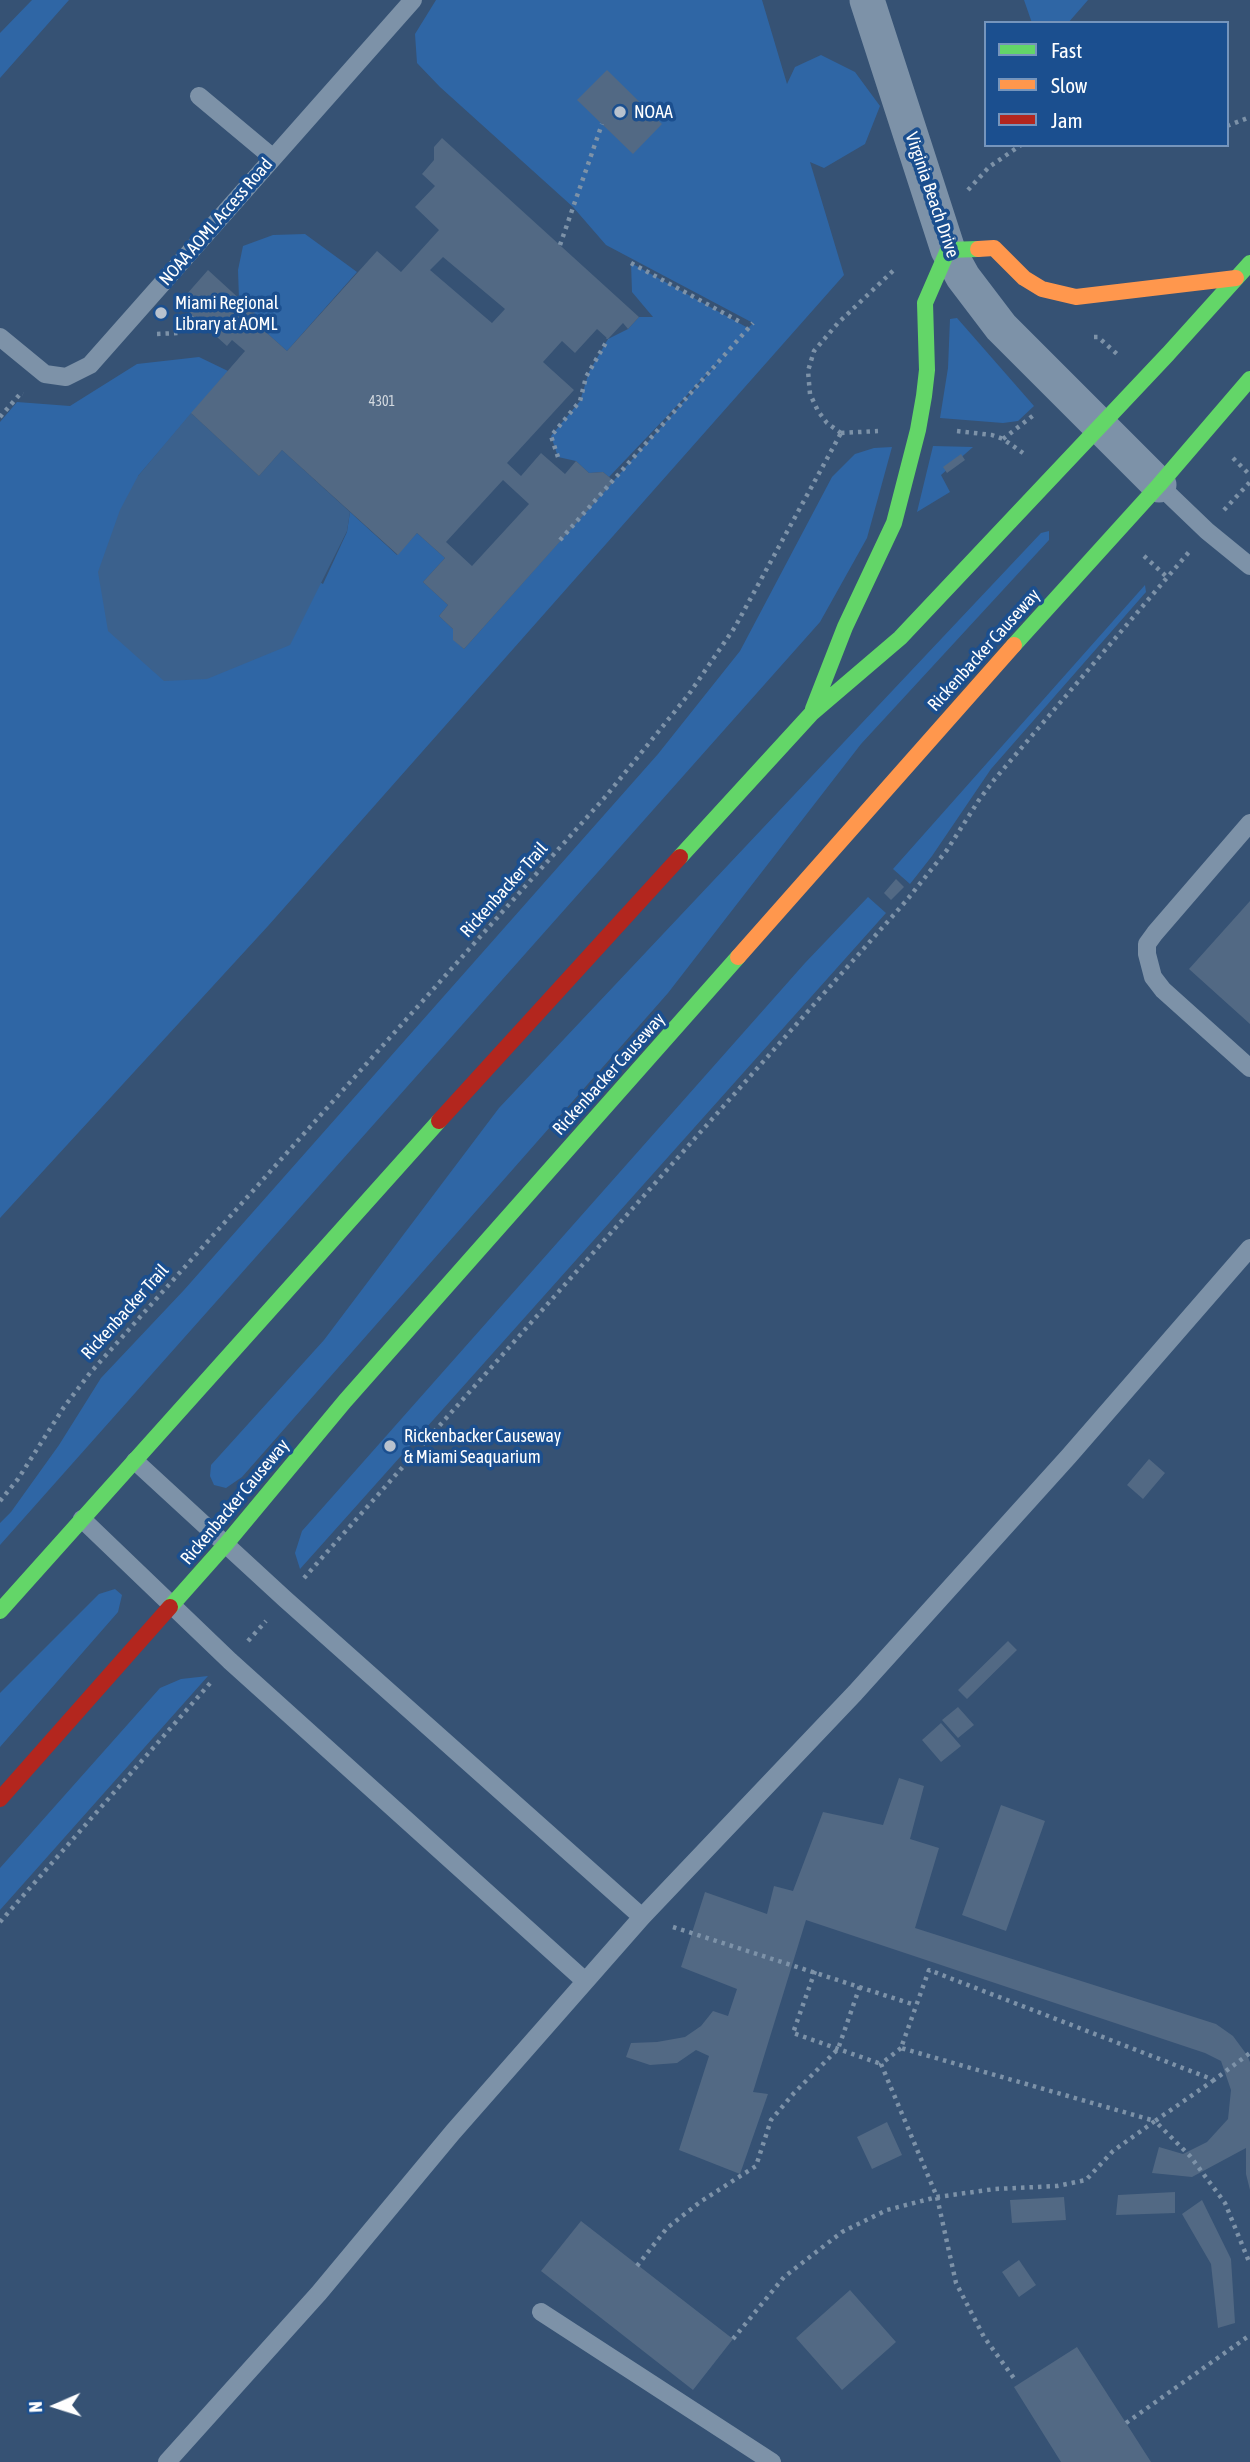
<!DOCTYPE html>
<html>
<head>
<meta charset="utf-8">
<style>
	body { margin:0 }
	#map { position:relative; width:1250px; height:2462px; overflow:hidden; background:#365274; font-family:"Asap Condensed",sans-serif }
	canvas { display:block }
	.legend { position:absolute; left:984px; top:21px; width:245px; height:126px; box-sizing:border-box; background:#1b4f8f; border:2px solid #7695bc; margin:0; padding:9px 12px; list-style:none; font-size:21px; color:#fff }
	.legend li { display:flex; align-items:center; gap:14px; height:35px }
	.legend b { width:35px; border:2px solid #7695bc }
	.north { position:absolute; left:21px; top:2371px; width:70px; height:70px; -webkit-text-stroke:5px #1b4f8f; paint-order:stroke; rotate:267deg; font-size:19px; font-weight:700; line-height:28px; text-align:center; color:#fff }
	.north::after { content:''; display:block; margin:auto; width:24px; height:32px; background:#fff; clip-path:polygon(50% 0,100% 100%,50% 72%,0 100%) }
</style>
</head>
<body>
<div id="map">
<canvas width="1250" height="2462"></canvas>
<ul class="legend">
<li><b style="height:9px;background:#63d668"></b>Fast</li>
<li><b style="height:9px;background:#ff974d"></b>Slow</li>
<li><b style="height:9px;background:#b3261e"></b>Jam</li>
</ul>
<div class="north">N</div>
</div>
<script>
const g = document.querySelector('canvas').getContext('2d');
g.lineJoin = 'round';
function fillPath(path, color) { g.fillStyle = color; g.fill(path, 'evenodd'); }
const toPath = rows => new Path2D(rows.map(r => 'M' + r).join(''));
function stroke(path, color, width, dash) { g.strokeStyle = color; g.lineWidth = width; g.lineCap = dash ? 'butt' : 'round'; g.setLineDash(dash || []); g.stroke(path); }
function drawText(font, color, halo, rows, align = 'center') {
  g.font = font + ' "Asap Condensed",sans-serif'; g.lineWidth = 7; g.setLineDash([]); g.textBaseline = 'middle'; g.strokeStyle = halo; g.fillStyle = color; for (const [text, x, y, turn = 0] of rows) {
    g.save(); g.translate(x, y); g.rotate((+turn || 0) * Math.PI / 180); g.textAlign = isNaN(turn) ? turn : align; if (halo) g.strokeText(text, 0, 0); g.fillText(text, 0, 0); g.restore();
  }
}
const green = toPath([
	[32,0,69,0,0,78,0,33],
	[436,0,762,0,787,84,795,67,821,55,855,72,880,106,865,144,824,168,810,162,844,275,268,926,0,1218,0,422,17,402,70,406,137,364,199,357,228,371,138,476,323,584,347,532,350,512,397,555,417,533,445,558,423,582,448,605,439,616,453,629,454,640,464,649,727,353,609,477,603,472,589,473,576,461,558,457,551,436,580,401,589,372,608,339,628,329,639,317,653,317,632,292,631,263,748,328,753,323,606,245,573,207,440,87,417,63,415,34],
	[1024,0,1088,0,1068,23,1032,23],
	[305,234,357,272,287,351,250,318,254,312,239,299,238,270,243,246,273,235],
	[957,318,1034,406,1018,421,1003,423,940,418,948,368,950,319],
	[933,446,973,447,941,475,950,492,917,512],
	[892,447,867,538,820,622,0,1545,0,1523,11,1512,59,1445,101,1378,184,1290,658,754,740,651,832,477,855,454,874,448],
	[1049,531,1049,540,861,744,668,993,242,1477,226,1488,214,1485,210,1476,211,1465,324,1340,499,1108,1041,533],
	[1145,585,1146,592,991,769,932,856,910,884,893,869],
	[868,897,886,913,300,1569,295,1553,302,1531,805,963],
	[115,1589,122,1595,118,1612,0,1747,0,1693,99,1594],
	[208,1676,0,1910,0,1868,160,1688,181,1679]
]);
const water = toPath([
	[191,413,259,476,282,450,350,512,347,531,290,645,207,679,164,681,108,631,98,572,120,510,138,476]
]);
const building = toPath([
	[607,70,662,124,633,154,577,100],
	[442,138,639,317,628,329,623,323,608,339,597,329,575,353,562,341,543,362,574,390,507,463,521,476,541,453,565,474,576,461,589,473,603,472,614,481,464,649,453,640,453,629,439,616,448,605,423,582,445,558,417,533,398,555,282,450,259,476,191,413,245,351,232,340,227,346,179,303,208,270,255,313,250,318,287,351,377,251,401,272,439,230,415,207,435,186,422,174,434,160,434,147],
	[443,257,505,309,492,323,430,270],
	[503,480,529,504,472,566,446,542],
	[961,454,965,460,947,473,943,467],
	[896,879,904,887,891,900,884,893],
	[1250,901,1250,1024,1189,969],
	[1149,1459,1165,1473,1143,1499,1127,1485],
	[1008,1641,1017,1650,967,1699,958,1690],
	[958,1707,974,1725,958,1738,942,1720],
	[941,1723,961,1746,941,1762,922,1740],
	[899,1778,924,1786,910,1839,939,1848,915,1928,1216,2024,1233,2036,1247,2055,1250,2062,1250,2190,1246,2174,1246,2148,1192,2177,1152,2173,1159,2147,1183,2154,1207,2142,1228,2119,1231,2090,1221,2061,1205,2053,806,1920,753,2092,768,2094,740,2174,679,2150,709,2056,696,2050,677,2063,650,2065,626,2057,631,2043,657,2042,685,2037,701,2026,713,2011,728,2016,737,1989,681,1967,705,1892,767,1914,774,1886,793,1891,823,1812,883,1825],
	[1001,1805,1045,1821,1006,1931,962,1915],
	[887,2122,902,2155,872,2169,857,2137],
	[1175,2192,1175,2213,1116,2215,1118,2195],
	[1064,2197,1066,2220,1012,2223,1010,2200],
	[1202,2200,1231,2259,1235,2323,1218,2328,1211,2264,1182,2214],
	[581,2221,733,2339,693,2390,541,2271],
	[1019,2260,1036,2285,1019,2297,1002,2272],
	[850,2290,896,2342,842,2390,796,2338],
	[1077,2347,1126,2423,1151,2462,1061,2462,1014,2387]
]);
const path = toPath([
	[1227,126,1250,117],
	[968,190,989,167,1021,145],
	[560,245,602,124],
	[631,263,742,323],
	[157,334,178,333,193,316],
	[1094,337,1098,337,1117,354],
	[0,417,21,393,23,394],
	[957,431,992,435,1003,439,1023,453],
	[841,433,827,423,818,411,810,394,808,371,814,351,838,323,896,268],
	[841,433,878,431],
	[1003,439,1035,414],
	[558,457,551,436,580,401,586,377,608,339],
	[1233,458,1250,475],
	[1224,510,1250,482],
	[560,540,753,323],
	[1144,556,1168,578],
	[0,1501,18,1479,64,1407,90,1373,606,796,689,694,735,627,841,433],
	[304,1578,906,901,947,850,979,800,994,780,1189,552],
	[248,1641,266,1621],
	[0,1922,212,1681],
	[673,1927,915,2005],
	[815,1971,793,2033,881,2064],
	[901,2048,881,2064,937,2197,956,2283,984,2337,1016,2381],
	[1214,2080,1155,2121,901,2048,929,1970,1214,2080,1250,2053],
	[637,2266,667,2228,700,2202,756,2166,771,2120,794,2093,838,2049,860,1986],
	[733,2339,784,2277,842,2232,887,2210,937,2197,995,2189,1057,2186,1086,2180,1113,2151,1155,2121,1190,2156,1225,2203,1250,2264],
	[1126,2423,1250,2335]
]);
const lane = toPath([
	[199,96,272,157],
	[0,337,45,374,66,377,90,365,413,0],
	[1159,485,1207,531,1250,566],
	[1250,823,1155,933,1147,944,1147,954,1153,977,1163,990,1250,1068],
	[135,1461,285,1599,642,1917],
	[82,1519,230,1661,585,1981],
	[541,2312,772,2462],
	[167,2462,319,2293,453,2132,642,1917,855,1693,1069,1456,1250,1248]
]);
const street = toPath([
	[867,0,948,250,963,277,1001,327,1159,485]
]);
const fast = toPath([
	[1014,645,1159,485,1250,379],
	[813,709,845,627,894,523,918,430,924,396,927,370,925,303,948,250,978,249],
	[680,857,811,714,900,638,1168,354,1250,263],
	[170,1607,226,1544,345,1401,738,957],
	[0,1611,439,1121]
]);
const slow = toPath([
	[978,249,994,248,1024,278,1042,289,1076,297,1236,278],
	[738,957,1014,645]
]);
const jam = toPath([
	[439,1121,680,857],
	[0,1799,170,1607]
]);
const markers = [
	[620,112,7,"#b9c2ce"],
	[161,313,7,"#b9c2ce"],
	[390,1446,7,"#b9c2ce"]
];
const numberNames = [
	["4301",382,402]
];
const poiNames = [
	["NOAA",634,112],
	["Miami Regional",175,303],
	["Library at AOML",175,324],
	["Rickenbacker Causeway",404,1436],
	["& Miami Seaquarium",404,1457]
];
const streetNames = [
	["Virginia Beach Drive",932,195,71],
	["NOAA AOML Access Road",216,222,-49],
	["Rickenbacker Causeway",984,650,-48],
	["Rickenbacker Trail",504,890,-48],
	["Rickenbacker Causeway",609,1074,-48],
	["Rickenbacker Trail",125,1312,-48],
	["Rickenbacker Causeway",235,1502,-50]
];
fillPath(green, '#2f66a5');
fillPath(water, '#3b618d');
fillPath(building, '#526984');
stroke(path, '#7d92a8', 4.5, [3.5, 5]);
stroke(lane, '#7d92a8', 18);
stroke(street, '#7d92a8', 35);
stroke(fast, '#63d668', 16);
stroke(slow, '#ff974d', 16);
stroke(jam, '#b3261e', 16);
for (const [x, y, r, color] of markers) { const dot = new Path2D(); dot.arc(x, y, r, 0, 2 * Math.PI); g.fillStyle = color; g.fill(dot); stroke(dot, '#1b4f8f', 2.5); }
drawText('14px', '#d4dae0', null, numberNames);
drawText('18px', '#fff', '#1b4f8f', poiNames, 'left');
drawText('18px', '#fff', '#1b4f8f', streetNames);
</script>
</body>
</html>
